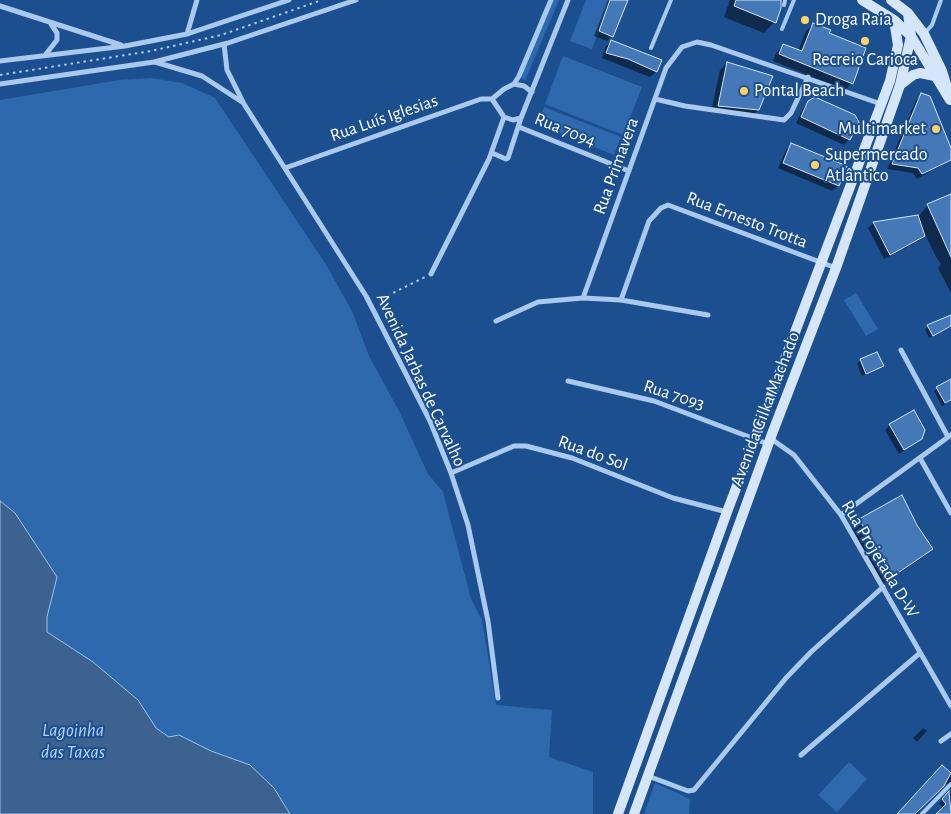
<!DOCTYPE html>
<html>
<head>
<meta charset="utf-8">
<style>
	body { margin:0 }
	canvas { display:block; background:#1b4f8f }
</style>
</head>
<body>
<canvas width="951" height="814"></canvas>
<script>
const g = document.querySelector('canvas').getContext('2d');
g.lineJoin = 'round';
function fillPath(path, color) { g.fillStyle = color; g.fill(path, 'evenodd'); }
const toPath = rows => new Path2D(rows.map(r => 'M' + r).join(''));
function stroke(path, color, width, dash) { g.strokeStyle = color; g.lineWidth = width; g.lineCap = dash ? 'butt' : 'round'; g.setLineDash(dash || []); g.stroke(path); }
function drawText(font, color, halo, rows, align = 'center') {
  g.font = font + ' "Alegreya Sans",sans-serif'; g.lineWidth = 4; g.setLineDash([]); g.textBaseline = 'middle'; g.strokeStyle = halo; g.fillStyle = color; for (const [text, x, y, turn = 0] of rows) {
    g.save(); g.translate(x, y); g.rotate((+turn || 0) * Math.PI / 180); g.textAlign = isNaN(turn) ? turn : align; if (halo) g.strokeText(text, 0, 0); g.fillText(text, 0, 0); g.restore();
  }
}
const green = toPath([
	[553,0,559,0,525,81,521,77],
	[586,0,610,0,592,49,570,41],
	[563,56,642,87,623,135,545,104],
	[151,78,182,83,215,98,325,263,352,311,369,356,400,413,421,459,428,474,443,492,471,599,482,620,496,705,552,710,549,757,593,772,593,814,290,814,274,788,179,735,169,737,156,728,138,700,93,662,47,632,47,617,57,577,15,513,0,501,0,100,119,80],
	[544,107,621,137,614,155,538,124],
	[856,293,878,329,866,336,844,300],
	[849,762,867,779,837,812,818,795],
	[655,783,690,799,689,814,644,814]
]);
const water = toPath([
	[0,501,15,513,57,577,47,617,47,632,93,662,138,700,156,728,169,737,179,735,211,751,250,765,274,788,290,814,0,814,0,501]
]);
const shadow = toPath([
	[608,0,626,0,612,36,607,41,594,36],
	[730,0,780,0,774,22,764,33,724,17],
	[813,24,828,34,852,83,845,90,773,61,776,53,783,46,798,51,806,31],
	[612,41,660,61,656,72,650,77,602,58,606,46],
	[727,63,758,110,751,117,711,112,720,70],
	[922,94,951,151,951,160,917,179,913,173,887,169,916,100],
	[809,102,849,139,844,145,796,123,803,108],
	[791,144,845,167,838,186,832,191,778,168,786,150],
	[951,195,951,293,938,268,941,264,936,257,925,234,919,241,884,259,868,228,873,223,918,217,928,205],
	[951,316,951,327,929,338,925,329],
	[877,353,882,366,862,376,857,363],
	[951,380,951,401,942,406,934,391],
	[890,425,921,439,899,454,885,430],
	[901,497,932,548,923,557,880,586,869,570,872,567,851,529,860,520],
	[923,728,927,731,917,742,913,738],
	[942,766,951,775,951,789,950,784,944,784,922,805,918,814,897,814],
	[951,791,951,814,938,814,944,808,939,803]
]);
const building = toPath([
	[610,0,628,0,613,37,599,31,610,0],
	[736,0,781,0,781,8,776,23,734,6,736,0],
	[813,23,831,30,829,33,866,48,853,84,779,54,783,44,802,51,813,23],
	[611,40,662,60,657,72,628,59,606,53,611,40],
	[727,62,773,76,759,110,718,106,727,62],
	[921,93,930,96,951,148,951,160,922,174,918,168,892,164,921,93],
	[815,97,855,115,859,122,850,140,801,117,808,101,815,97],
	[791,143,847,166,839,186,783,163,791,143],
	[951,194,951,257,927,204,951,194],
	[918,215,925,236,890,255,873,222,918,215],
	[951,315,951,326,933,336,927,325,951,315],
	[877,352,884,366,866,374,860,359,877,352],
	[951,379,951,400,945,403,936,387,951,379],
	[914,410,925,430,922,439,904,450,889,424,914,410],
	[902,495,917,525,933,549,889,579,877,561,881,558,859,519,902,495],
	[942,765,951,773,944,786,915,814,897,814,942,765],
	[949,791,951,814,936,814,946,804,942,799,949,791]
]);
const path = toPath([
	[0,75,151,51,221,35,322,0],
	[379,305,383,298,425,277]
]);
const lane = toPath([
	[784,5,785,0],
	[782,29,794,0],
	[924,34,932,25,941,0],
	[651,48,671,0],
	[922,814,951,784]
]);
const street = toPath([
	[0,6,121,45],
	[187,34,197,0],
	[224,44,227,70,244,104,366,296,430,421,451,473,468,525,488,621,498,698],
	[46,54,57,40,57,33,51,24],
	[0,61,125,46,187,34,289,0],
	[155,62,202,76,242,102],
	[0,84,154,62,228,43,356,0],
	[514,84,524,86,532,92],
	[492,99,504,89,514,84,519,76,551,0],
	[492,99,504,117,513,120,521,118],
	[655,99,685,106,784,120,791,113,808,77],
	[519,127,629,171],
	[492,153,506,159,508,158,521,118,568,0],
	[285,168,481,99,492,99],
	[431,274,489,159,504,117],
	[583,298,666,68,682,47,697,42,711,45,881,104],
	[621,300,649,221,661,208,668,205,836,268],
	[496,321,538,302,583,298,621,300,708,315],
	[901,350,948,437],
	[568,381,654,401,768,444],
	[770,438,794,455,841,515,951,706],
	[920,458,951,513],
	[451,473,514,446,526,446,572,458,673,498,727,512],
	[841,515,951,435],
	[941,741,951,734],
	[801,755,920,653],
	[648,776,688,791,694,790,786,678,811,652,883,587]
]);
const secondary = toPath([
	[862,0,894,20,911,36,950,100],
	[891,0,908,13,924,34,942,71,948,91],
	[900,85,913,75,920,73,935,76],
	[618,814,727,512,890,81,898,45,894,20],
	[634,814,772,434,836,268,900,85,911,36,908,13]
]);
const markers = [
	[805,20,5,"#ffd166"],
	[865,41,5,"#ffd166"],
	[744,91,5,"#ffd166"],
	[936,129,5,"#ffd166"],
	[815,165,5,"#ffd166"]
];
const poiNames = [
	["Droga Raia",815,20],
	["Recreio Carioca",865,60,"center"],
	["Pontal Beach",754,91],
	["Multimarket",926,129,"right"],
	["Supermercado",825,155],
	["Atlântico",825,176]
];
const streetNames = [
	["Rua Luís Iglesias",384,118,-19],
	["Rua 7094",565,130,22],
	["Rua Primavera",616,166,-70],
	["Rua Ernesto Trotta",747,220,21],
	["Avenida Jarbas de Carvalho",421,380,65],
	["Rua 7093",674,395,18],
	["Avenida Gilka Machado",765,409,-69],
	["Rua do Sol",593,453,20],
	["Rua Projetada D-W",880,559,59]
];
const waterNames = [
	["Lagoinha",73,730],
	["das Taxas",73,752]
];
fillPath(green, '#2e69ad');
fillPath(water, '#3c6290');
stroke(water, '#9cc4f0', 1);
fillPath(shadow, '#0007');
fillPath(building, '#4478b7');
stroke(building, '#cfe3fa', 1);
stroke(path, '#a9c9ee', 2, [2.5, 4]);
stroke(lane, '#a9c9ee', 4);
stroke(street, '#a9c9ee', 5);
stroke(secondary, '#d6e6fa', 10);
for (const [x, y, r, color] of markers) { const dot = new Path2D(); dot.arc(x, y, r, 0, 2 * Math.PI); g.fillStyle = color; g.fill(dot); stroke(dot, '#1b4f8f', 2); }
drawText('18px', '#fff', '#1b4f8f', poiNames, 'left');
drawText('18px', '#fff', '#1b4f8f', streetNames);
drawText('italic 19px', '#b5d3f5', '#1b4f8f', waterNames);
</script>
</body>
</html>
